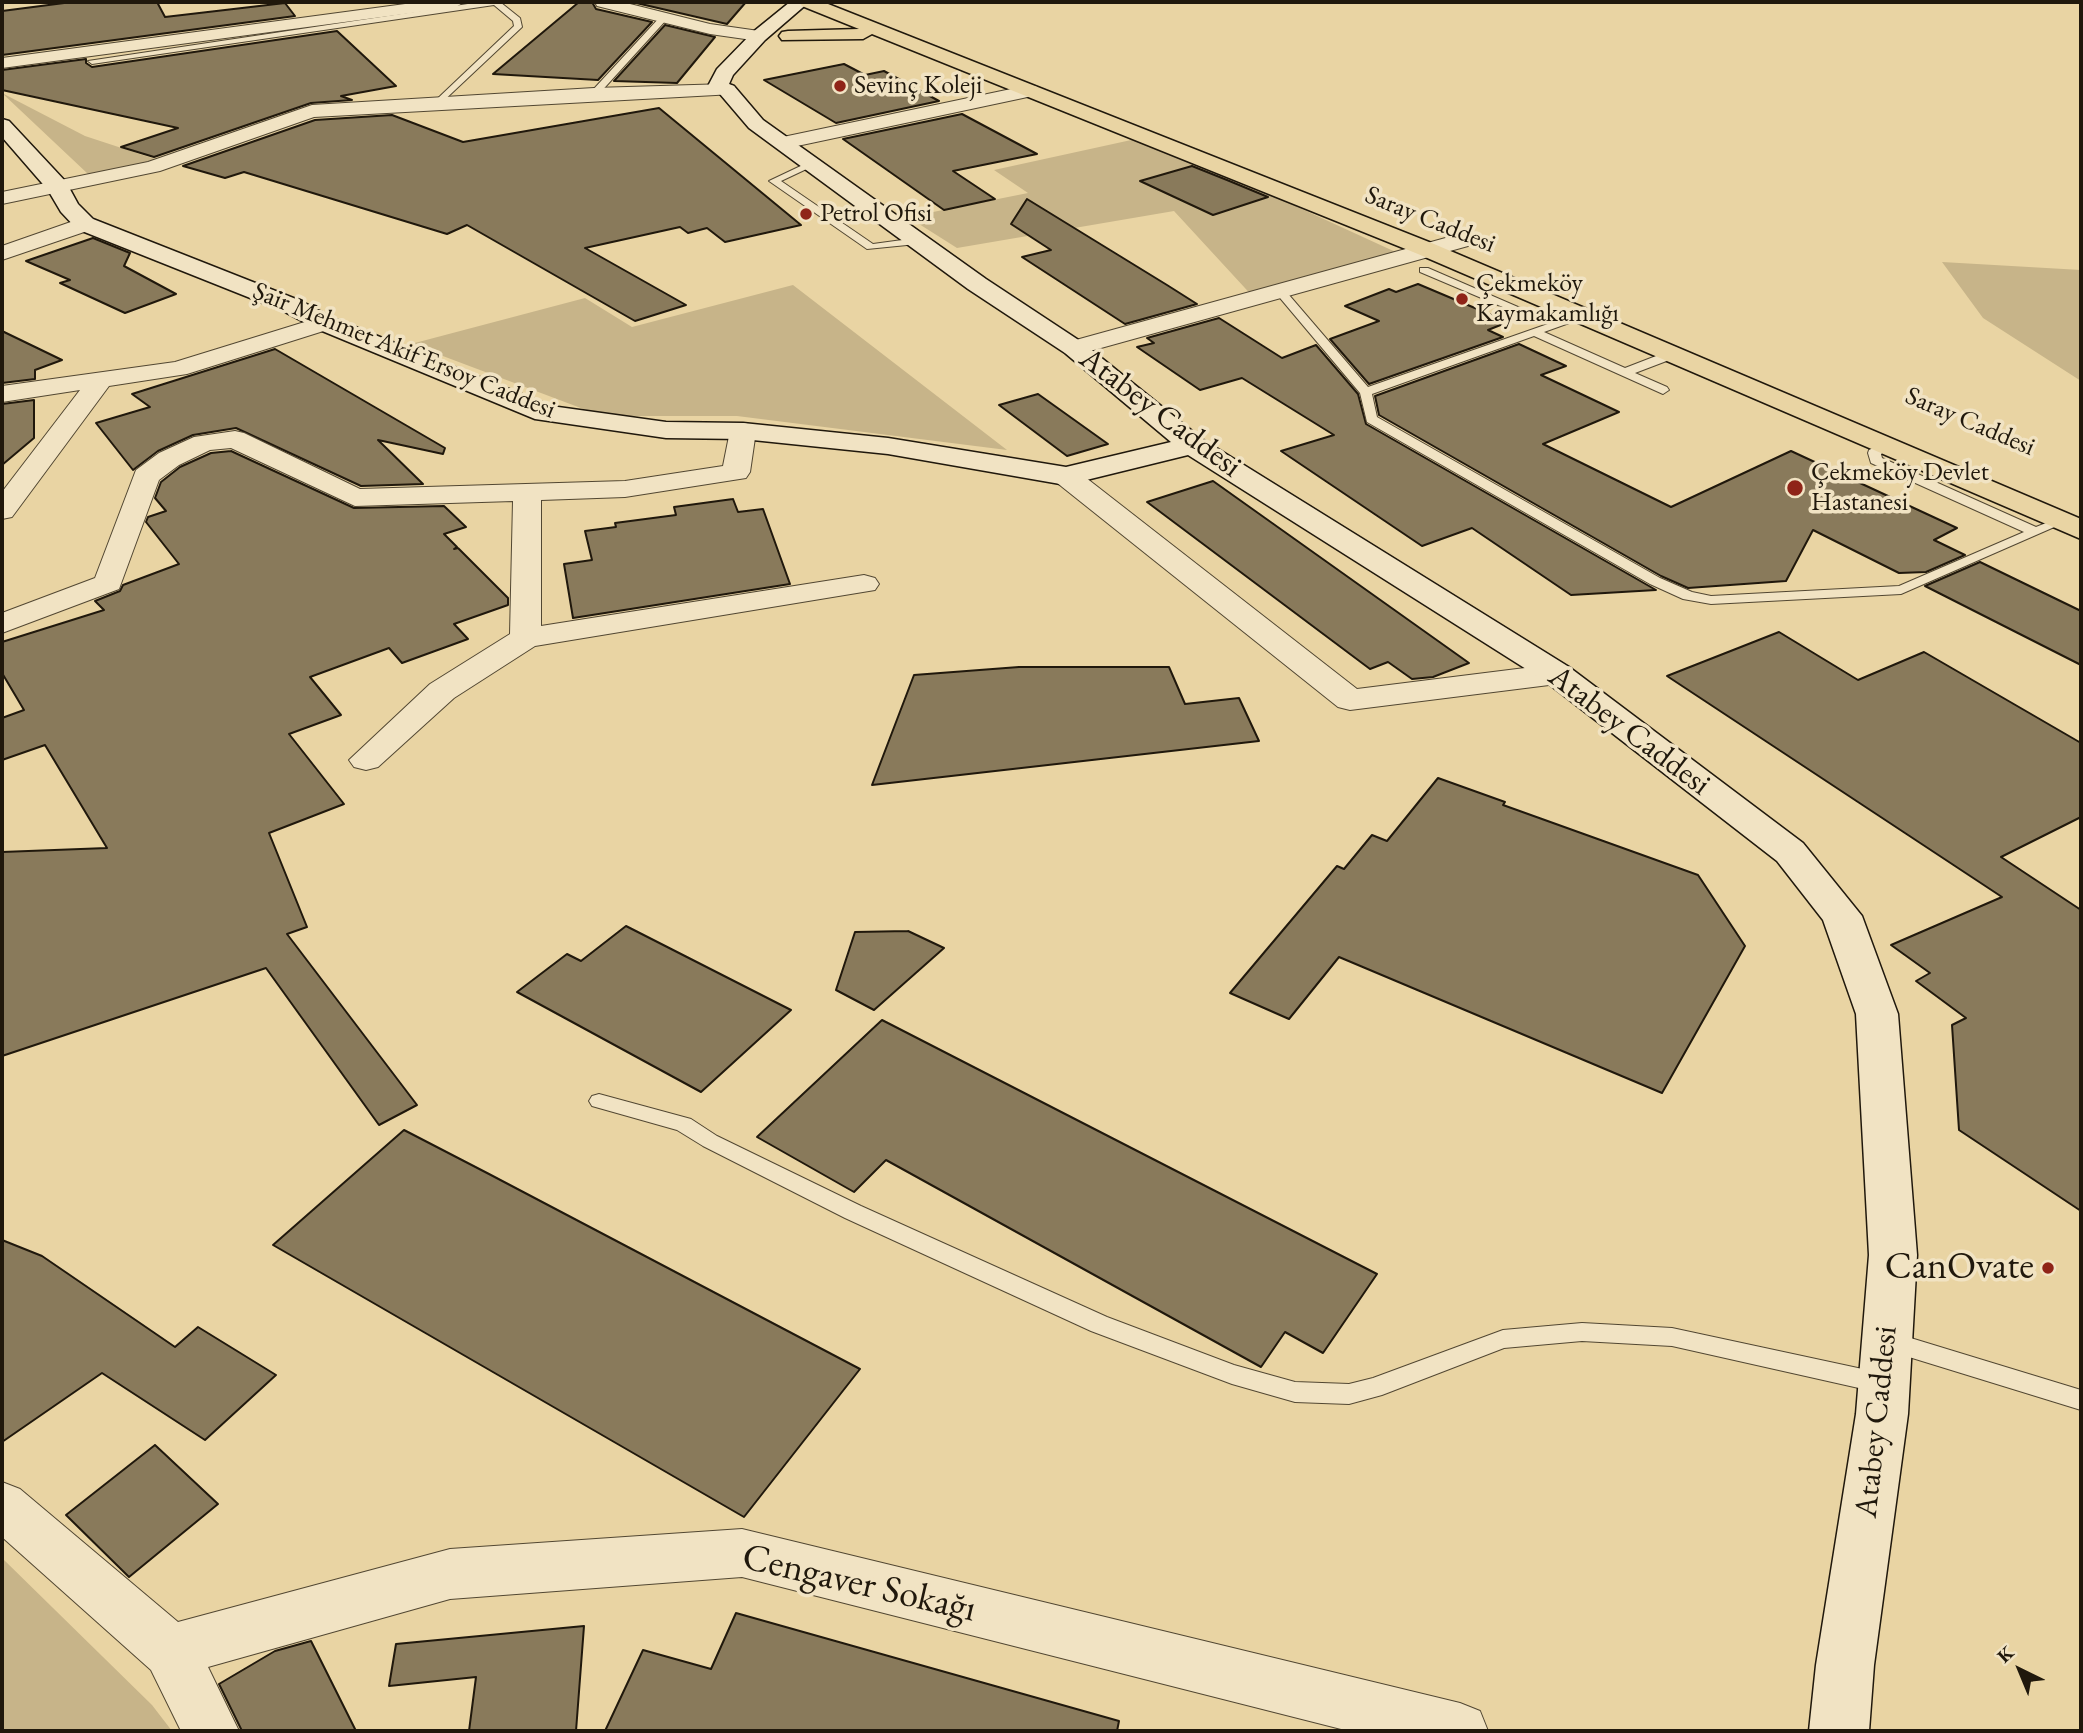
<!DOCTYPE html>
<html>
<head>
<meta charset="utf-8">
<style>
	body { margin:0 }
	#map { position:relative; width:2083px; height:1733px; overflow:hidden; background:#e9d4a3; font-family:"EB Garamond",serif }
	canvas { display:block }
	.frame { position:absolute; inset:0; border:4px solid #20180c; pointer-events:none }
	.north { position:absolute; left:1985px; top:1635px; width:70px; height:70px; -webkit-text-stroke:5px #f1e3c3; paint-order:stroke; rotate:317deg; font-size:19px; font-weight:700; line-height:28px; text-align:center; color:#20180c }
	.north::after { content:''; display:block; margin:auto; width:24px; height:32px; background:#20180c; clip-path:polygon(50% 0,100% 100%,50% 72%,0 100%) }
</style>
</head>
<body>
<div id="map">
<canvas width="2083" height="1733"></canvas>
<div class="frame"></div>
<div class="north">K</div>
</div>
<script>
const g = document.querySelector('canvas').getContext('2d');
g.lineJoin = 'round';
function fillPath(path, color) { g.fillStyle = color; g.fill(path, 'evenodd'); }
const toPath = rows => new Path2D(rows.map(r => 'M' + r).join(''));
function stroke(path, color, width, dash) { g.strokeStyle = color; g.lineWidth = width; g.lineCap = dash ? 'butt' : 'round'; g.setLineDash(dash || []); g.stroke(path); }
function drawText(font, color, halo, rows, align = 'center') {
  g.font = font + ' "EB Garamond",serif'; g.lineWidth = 7; g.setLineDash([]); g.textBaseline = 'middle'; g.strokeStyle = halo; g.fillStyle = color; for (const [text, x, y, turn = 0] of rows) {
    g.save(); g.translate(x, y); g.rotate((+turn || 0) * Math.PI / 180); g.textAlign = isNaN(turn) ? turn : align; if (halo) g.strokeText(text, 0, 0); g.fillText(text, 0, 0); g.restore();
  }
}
const green = toPath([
	[2,93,85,136,158,160,88,174],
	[1145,137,1400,254,1256,300,1174,211,957,248,908,217,1028,193,994,170],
	[1942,262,2081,270,2081,381,1983,318],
	[793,285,1007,450,737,416,602,416,411,344,585,298,632,327],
	[2,1558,152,1705,172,1731,2,1731]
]);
const building = toPath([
	[72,2,157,2,165,17,285,3,295,16,2,55,2,11,72,2],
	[579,2,592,2,596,9,652,22,598,80,493,74,579,2],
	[632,2,746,2,727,24,632,2],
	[665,25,715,37,677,83,614,81,665,25],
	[337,31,396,86,341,96,352,100,311,103,154,157,121,147,178,128,2,90,2,70,86,59,86,63,92,67,337,31],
	[844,64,865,75,884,71,939,101,836,123,764,80,844,64],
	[659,108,801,225,725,242,707,228,688,233,680,227,585,248,686,305,635,321,467,225,447,234,244,172,225,178,183,166,315,120,392,115,463,142,659,108],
	[962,114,1037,154,953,171,995,199,944,210,843,139,962,114],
	[1192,166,1227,180,1268,197,1213,215,1140,181,1192,166],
	[1027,199,1167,285,1197,304,1125,324,1022,257,1051,250,1011,224,1027,199],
	[93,238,130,253,124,266,176,294,125,313,60,283,70,280,26,261,93,238],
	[1418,284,1508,322,1488,330,1503,337,1369,384,1330,339,1379,321,1345,306,1389,289,1396,292,1418,284],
	[1219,318,1282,358,1316,345,1358,394,1366,424,1656,590,1571,595,1472,528,1422,546,1281,451,1334,435,1242,378,1200,390,1137,347,1154,343,1147,338,1219,318],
	[2,331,62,360,35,370,35,379,2,383,2,331],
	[1519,344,1566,366,1541,375,1619,412,1543,444,1671,507,1791,451,1957,528,1934,540,1965,555,1926,572,1899,573,1813,530,1786,581,1688,588,1661,576,1379,415,1375,396,1519,344],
	[275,349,445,448,443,454,378,440,423,484,361,486,236,428,193,435,158,451,133,470,96,423,150,407,132,394,275,349],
	[1038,394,1108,444,1067,456,999,405,1038,394],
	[34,400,34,438,2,465,2,404,34,400],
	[231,451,354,508,444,506,466,527,444,534,457,547,454,549,458,548,508,598,508,605,454,624,468,639,402,663,389,648,310,677,341,715,289,734,344,804,269,833,307,927,287,934,417,1105,379,1125,266,968,2,1056,2,852,107,848,45,745,2,760,2,718,24,710,2,673,2,642,104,610,95,601,120,591,123,585,179,564,146,522,148,517,166,511,155,498,161,482,180,467,211,453,231,451],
	[1213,481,1469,663,1433,677,1412,679,1388,662,1370,669,1147,502,1213,481],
	[733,499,738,512,763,509,790,584,573,618,564,564,592,560,585,531,616,527,615,523,676,515,674,507,733,499],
	[1980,562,2081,611,2081,665,1925,586,1980,562],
	[1779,632,1858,680,1924,652,2081,743,2081,817,2001,857,2081,910,2081,1211,1959,1130,1952,1025,1966,1018,1916,981,1930,973,1891,945,2002,897,1667,676,1779,632],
	[1019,667,1169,667,1185,704,1239,698,1259,741,872,785,914,675,1019,667],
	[1438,778,1505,802,1503,805,1698,875,1745,946,1662,1093,1339,957,1289,1019,1230,993,1337,866,1344,869,1372,835,1387,841,1438,778],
	[626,926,791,1010,701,1092,517,992,567,954,581,961,626,926],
	[908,931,944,948,874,1010,836,990,855,932,908,931],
	[882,1020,1377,1274,1323,1353,1285,1332,1261,1367,886,1160,854,1192,757,1137,882,1020],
	[404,1130,489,1174,860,1369,744,1517,273,1245,404,1130],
	[2,1240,42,1256,175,1347,198,1327,276,1375,205,1440,102,1373,2,1442,2,1240],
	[155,1445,218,1504,129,1577,66,1515,155,1445],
	[736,1613,1119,1721,1117,1731,605,1731,643,1650,711,1669,736,1613],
	[584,1626,576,1731,469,1731,476,1677,389,1686,396,1644,584,1626],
	[311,1641,356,1731,242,1731,219,1684,275,1651,311,1641]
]);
const lane = toPath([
	[481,2,500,2,520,18,522,27,438,106,433,103,435,101,514,26,513,21,494,5,92,64,88,61,481,2],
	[660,17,667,19,597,96,591,96,591,92,660,17],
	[807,163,815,165,781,181,873,244,917,238,922,241,917,244,867,249,769,181,807,163],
	[1420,268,1428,268,1541,317,1531,319,1420,272,1420,268],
	[1275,288,1283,288,1368,387,1582,312,1586,313,1586,317,1544,332,1625,368,1669,351,1677,351,1677,357,1635,373,1667,387,1669,390,1663,394,1534,336,1372,394,1377,417,1660,578,1692,592,1711,596,1899,586,2024,532,1871,463,1868,453,1869,450,1887,441,1893,445,1881,454,1882,458,2036,527,2061,517,2068,521,1901,594,1711,604,1683,599,1650,584,1367,422,1360,393,1275,292,1275,288],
	[599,1094,691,1119,717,1136,861,1206,1107,1317,1234,1365,1295,1382,1349,1384,1373,1378,1503,1330,1582,1323,1672,1328,1881,1373,1889,1376,1893,1383,1889,1390,1881,1393,1672,1346,1582,1341,1504,1348,1382,1395,1349,1404,1295,1402,1232,1384,1091,1331,845,1218,703,1146,677,1130,592,1106,589,1101,592,1096,599,1094],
	[1891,1332,2081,1390,2081,1410,1883,1349,1880,1342,1883,1335,1891,1332]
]);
const street = toPath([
	[420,2,464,2,456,7,2,68,2,58,420,2],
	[595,2,622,2,710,24,759,31,768,36,759,41,710,34,597,6,595,2],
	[727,84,734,86,736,90,734,94,314,117,160,171,2,204,2,192,148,162,312,105,594,88,727,84],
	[1030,85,1037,87,1039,91,1037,95,783,149,776,147,773,143,776,139,783,137,1030,85],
	[85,217,93,219,96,224,93,229,2,260,2,246,85,217],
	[1460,234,1468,236,1471,241,1468,246,1083,353,1074,355,1065,353,1062,348,1065,343,1460,234],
	[324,316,333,318,336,323,333,328,187,374,109,386,12,517,2,519,2,492,80,390,2,402,2,386,175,362,324,316],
	[743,423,752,425,756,431,750,472,746,478,625,497,541,500,541,626,864,575,875,578,879,584,875,590,535,646,454,698,378,767,366,770,354,767,349,760,430,684,510,634,513,501,355,506,231,448,210,450,179,465,159,480,119,589,2,633,2,613,95,578,136,470,159,453,194,437,235,431,244,433,360,489,625,481,723,466,730,431,734,425,743,423],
	[1066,468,1076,470,1357,689,1557,664,1568,667,1573,674,1568,681,1557,684,1350,710,1338,707,1056,482,1052,476,1056,470,1066,468],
	[2,1482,20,1489,178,1622,450,1549,742,1529,1460,1703,1480,1711,1488,1731,1349,1731,742,1577,450,1599,208,1667,239,1731,181,1731,151,1670,2,1537,2,1482]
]);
const secondary = toPath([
	[790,2,809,2,765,40,733,75,729,84,734,86,763,120,986,279,1083,343,1202,439,1569,667,1803,843,1862,916,1898,1014,1917,1255,1908,1414,1874,1665,1869,1731,1809,1731,1816,1665,1856,1414,1869,1255,1856,1014,1823,920,1777,861,1545,681,1188,455,1066,485,888,454,743,439,666,438,535,419,315,328,283,311,77,229,61,212,48,190,2,137,2,119,9,121,66,182,78,204,93,219,301,301,333,318,551,406,666,422,743,423,888,438,1066,467,1171,442,1065,353,968,289,749,128,720,94,711,90,708,86,717,69,753,32,790,2]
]);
const primary = toPath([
	[799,2,823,2,1434,244,2081,519,2081,539,1418,254,872,34,863,39,782,40,779,36,782,32,788,31,859,29,802,6,799,2]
]);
const markers = [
	[840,86,7,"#8f2418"],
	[806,214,7,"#8f2418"],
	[1462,299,7,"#8f2418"],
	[1795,488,9,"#8f2418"],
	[2048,1268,7,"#8f2418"]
];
const farPoinames = [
	["Sevinç Koleji",854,86],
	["Petrol Ofisi",820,214],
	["Çekmeköy",1476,284],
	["Kaymakamlığı",1476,314],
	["Çekmeköy Devlet",1811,473],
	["Hastanesi",1811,503]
];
const farStreetnames = [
	["Saray Caddesi",1430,220,22],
	["Şair Mehmet Akif Ersoy Caddesi",404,351,22],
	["Saray Caddesi",1970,422,23]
];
const streetNames = [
	["Atabey Caddesi",1160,413,37],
	["Atabey Caddesi",1629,731,37],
	["Atabey Caddesi",1877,1422,-84]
];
const nearPoinames = [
	["CanOvate",2034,1268]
];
const nearStreetnames = [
	["Cengaver Sokağı",859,1584,13]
];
fillPath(green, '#c7b489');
fillPath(building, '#897a5b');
stroke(building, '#20180c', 2);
stroke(lane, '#524732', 2);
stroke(street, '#524732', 2);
stroke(secondary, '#20180c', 3);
stroke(primary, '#20180c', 3);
fillPath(lane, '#f1e3c3');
fillPath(street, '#f1e3c3');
fillPath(secondary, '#f1e3c3');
fillPath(primary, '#e9d4a3');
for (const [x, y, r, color] of markers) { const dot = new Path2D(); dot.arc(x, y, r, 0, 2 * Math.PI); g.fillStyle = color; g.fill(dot); stroke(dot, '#f1e3c3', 2.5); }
drawText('26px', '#20180c', '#f1e3c3', farPoinames, 'left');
drawText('26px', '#20180c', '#f1e3c3', farStreetnames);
drawText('32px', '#20180c', '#f1e3c3', streetNames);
drawText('38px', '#20180c', '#f1e3c3', nearPoinames, 'right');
drawText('38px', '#20180c', '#f1e3c3', nearStreetnames);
</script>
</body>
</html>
